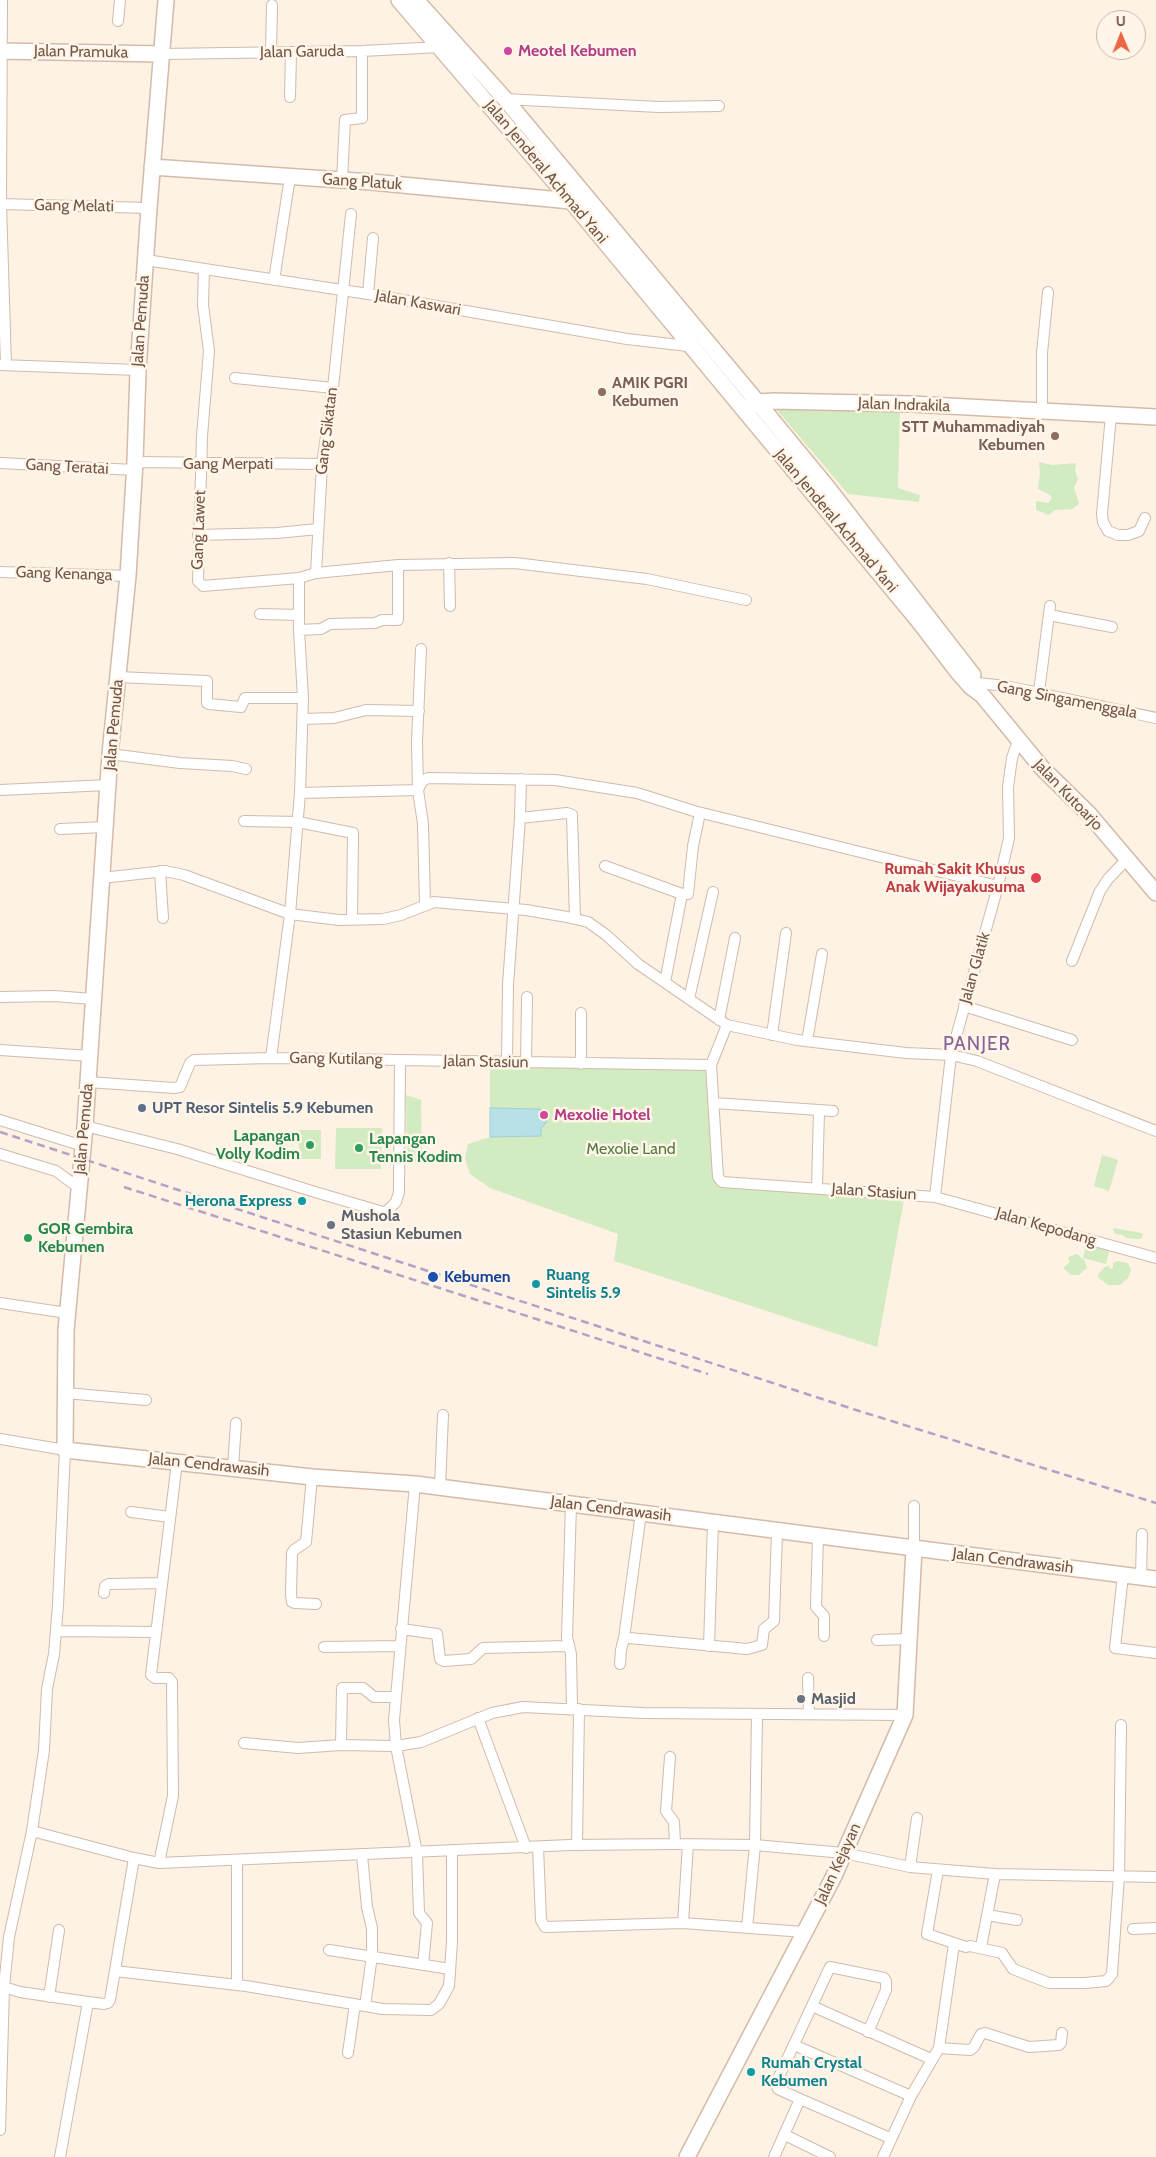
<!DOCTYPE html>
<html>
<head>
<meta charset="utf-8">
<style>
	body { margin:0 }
	#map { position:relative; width:1156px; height:2157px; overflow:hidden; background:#fdf2e3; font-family:Cabin,sans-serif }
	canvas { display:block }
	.north { position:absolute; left:1096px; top:10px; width:50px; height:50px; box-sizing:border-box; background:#fff6e9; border:1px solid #c8b6a9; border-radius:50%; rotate:359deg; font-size:14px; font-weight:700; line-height:20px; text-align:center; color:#755748 }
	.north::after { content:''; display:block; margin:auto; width:18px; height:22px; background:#ea6644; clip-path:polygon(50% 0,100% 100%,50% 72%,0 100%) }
</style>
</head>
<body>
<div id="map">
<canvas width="1156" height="2157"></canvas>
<div class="north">U</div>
</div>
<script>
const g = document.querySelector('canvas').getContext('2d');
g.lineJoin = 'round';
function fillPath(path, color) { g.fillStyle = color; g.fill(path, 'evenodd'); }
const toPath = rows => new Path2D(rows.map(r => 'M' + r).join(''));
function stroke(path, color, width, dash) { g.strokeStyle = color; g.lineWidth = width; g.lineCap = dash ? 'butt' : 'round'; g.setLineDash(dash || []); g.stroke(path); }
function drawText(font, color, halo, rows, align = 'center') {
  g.font = font + ' Cabin,sans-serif'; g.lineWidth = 5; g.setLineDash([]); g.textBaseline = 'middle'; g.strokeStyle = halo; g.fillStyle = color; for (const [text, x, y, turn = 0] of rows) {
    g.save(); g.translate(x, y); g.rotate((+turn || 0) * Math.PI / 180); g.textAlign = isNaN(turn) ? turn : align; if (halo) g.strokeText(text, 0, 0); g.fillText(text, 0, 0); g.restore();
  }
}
const green = toPath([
	[771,403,900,409,898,488,920,495,919,502,848,494],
	[1039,462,1052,465,1076,463,1075,471,1078,479,1074,487,1079,504,1072,509,1055,510,1049,515,1036,510,1036,501,1048,503,1052,498,1050,495,1038,489,1040,473],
	[490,1062,711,1065,717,1183,905,1194,877,1347,614,1261,618,1234,490,1188,470,1174,465,1158,468,1144,490,1137],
	[406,1095,421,1100,422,1163,407,1163],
	[336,1128,382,1128,381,1169,335,1169],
	[299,1130,321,1130,321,1159,299,1159],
	[1102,1155,1118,1160,1109,1191,1094,1186],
	[1113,1228,1142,1233,1143,1235,1141,1239,1135,1239,1126,1238,1123,1235,1115,1234],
	[1087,1242,1110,1249,1106,1264,1083,1258],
	[1077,1254,1085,1261,1087,1268,1079,1275,1071,1275,1064,1269,1064,1267,1070,1262,1068,1257],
	[1117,1261,1128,1263,1131,1270,1128,1278,1120,1285,1108,1285,1098,1277,1099,1273,1105,1267,1108,1266,1111,1269,1113,1267,1113,1263]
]);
const water = toPath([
	[490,1108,540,1109,547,1117,546,1123,541,1128,541,1136,490,1137,490,1108]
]);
const street = toPath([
	[2,0,1,204,6,365],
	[118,21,120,0],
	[271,52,272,5],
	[162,54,362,51,441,47],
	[290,97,291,52],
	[505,99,659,107,719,106],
	[342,180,345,120,362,118,362,51],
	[0,204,149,208],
	[146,260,368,294,627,339,688,346,692,344],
	[204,269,203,305,209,351,202,436,198,581,203,586,299,578],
	[274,280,290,177],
	[368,294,373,238],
	[0,365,138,370],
	[235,378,333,388],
	[1042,410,1042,353,1048,292],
	[1111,415,1102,514,1103,522,1108,531,1118,535,1128,535,1139,531,1145,518],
	[135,462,322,464],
	[0,463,134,470],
	[198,535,277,533,318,529],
	[449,563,450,606],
	[0,572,128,576],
	[316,573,322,464,333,388,351,214],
	[260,614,299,615],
	[1049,615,1112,627],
	[299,630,321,629,330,624,375,623,382,620,398,620,398,565],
	[118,677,207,681,207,703,209,704,241,707,245,698,303,698],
	[971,687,978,683,1006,686,1156,718],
	[1039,692,1050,606],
	[303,719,334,718,366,710,419,711],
	[110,754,180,763,232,766,246,769],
	[0,790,108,785],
	[300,793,418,790,417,742,421,649],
	[520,818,567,813,572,815,575,919],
	[244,821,298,822,353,833,352,919],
	[60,829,105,827],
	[605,866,682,894,688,894,693,846,700,813],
	[160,871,163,918],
	[102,878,165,871,184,875,290,914,339,920,383,919,401,915,434,902,526,910,567,917,588,922,605,934,638,964,727,1025,797,1040,906,1053,951,1055,977,1061,1156,1131],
	[425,904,423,824,418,790,422,781,428,778,555,780,637,793,694,811,998,886],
	[1072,961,1100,891,1108,879,1127,859],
	[665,982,682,894],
	[0,997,54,996,93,999],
	[689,999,713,892],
	[964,1006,1072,1040],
	[719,1020,735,938],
	[772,1035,786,933],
	[807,1041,822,954],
	[0,1050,90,1056],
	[271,1058,400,1060],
	[507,1062,508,985,520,818,521,779],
	[526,1063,527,997],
	[581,1064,581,1013],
	[711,1065,727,1025],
	[88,1082,174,1088,180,1087,190,1063,194,1060,271,1058,290,914,300,793,303,698,299,630,299,578,316,573,398,565,515,563,647,579,746,600],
	[714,1103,819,1110,817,1188],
	[819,1110,833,1111],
	[0,1120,83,1146],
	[85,1126,177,1149,315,1192,383,1212,387,1211,396,1202,399,1192,400,1060,711,1065,718,1177,722,1182,935,1197,1156,1258],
	[0,1154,56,1171,79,1188],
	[935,1197,951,1055,998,886,1009,838,1008,787,1012,758,1018,741],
	[0,1303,67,1313],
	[65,1393,146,1400],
	[0,1439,65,1450,58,1605,54,1654,47,1689,44,1750,32,1831,9,1937,4,1987,0,2130],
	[233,1468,236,1423],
	[312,1477,306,1542,294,1550,292,1553,291,1595,292,1602,295,1603,316,1604],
	[415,1484,394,1720,396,1746,417,1853,419,1913,427,1923,423,1965],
	[440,1487,443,1415],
	[571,1504,567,1637,571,1654,572,1708],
	[914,1506,914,1549],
	[131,1512,170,1517],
	[641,1513,624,1638,629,1638,747,1649,762,1645,764,1629,774,1621,777,1531],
	[818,1536,816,1607,824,1616,824,1636],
	[1123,1575,1115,1648,1156,1653],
	[1141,1577,1142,1534],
	[104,1593,105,1586,109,1584,162,1583],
	[401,1629,437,1634,440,1659,444,1661,471,1659,483,1648,568,1646],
	[56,1631,156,1632],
	[877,1640,910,1639],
	[709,1646,713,1522],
	[324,1647,400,1646],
	[620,1664,621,1650,624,1638],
	[808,1678,809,1714],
	[478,1718,526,1848],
	[244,1743,298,1748,341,1745,396,1746,421,1742,492,1713,523,1707,643,1713,905,1715],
	[341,1745,342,1688,363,1688,374,1697,396,1697],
	[670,1757,666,1811,674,1822,675,1844],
	[32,1831,134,1858,159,1863,570,1845,675,1844,755,1845,844,1853,910,1867,995,1874,1156,1877],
	[577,1845,579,1709],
	[538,1847,541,1920,545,1927,683,1923,804,1932],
	[362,1855,367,1907,372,1928,372,1956,365,2006],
	[237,1860,237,1985],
	[159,1863,173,1796,172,1682,169,1678,155,1678,151,1675,177,1462],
	[910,1867,917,1818],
	[938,1870,927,1934,966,1947,970,1946,1002,1953,1013,1969,1049,1983,1085,1983,1106,1981,1109,1978,1112,1974,1119,1876,1121,1725],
	[987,1915,1017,1920],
	[683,1923,688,1844],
	[747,1928,755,1845,757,1714],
	[1133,1929,1156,1928],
	[981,1947,995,1874],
	[329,1950,450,1969],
	[115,1971,246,1986,383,2009,431,2010,439,2004,449,1986,452,1942,452,1852],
	[4,1987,20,1992,88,2002,60,2157],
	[49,1997,59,1930],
	[88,2002,104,2004,108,2003,110,2000,134,1858],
	[812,2006,931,2059],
	[794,2045,911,2096],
	[939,2048,970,2050,974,2047,981,2034,985,2033,1029,2047,1059,2045,1061,2043,1062,2033],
	[348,2053,355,2004],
	[800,2099,890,2138],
	[785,2135,830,2157],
	[774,2157,800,2099,778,2089,776,2083,830,1967,884,1978,886,1981,886,1990,868,2032],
	[883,2157,911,2096,939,2048,954,1944]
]);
const secondary = toPath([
	[166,0,149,208,138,370,135,462,128,576,110,754,85,1126,66,1330,65,1450,312,1477,415,1484,1156,1579],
	[399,0,571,201,917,619,957,671,971,687,982,695,1042,768,1089,814,1156,893],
	[416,0,505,99,749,392,828,488,973,675],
	[0,51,162,54],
	[152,167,371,182,571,201],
	[751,405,757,402,774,401,911,404,1156,417],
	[687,2157,834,1876,905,1715,914,1549]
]);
const rail = toPath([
	[0,1132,856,1410,1156,1503],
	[124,1187,708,1374]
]);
const markers = [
	[508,51,5,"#d1479c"],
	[602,392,5,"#8d6e63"],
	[1055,436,5,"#8d6e63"],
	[1036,878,6,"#e0444e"],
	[142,1108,5,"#5c6f8a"],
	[544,1115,5,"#d1479c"],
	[310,1145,5,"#2e9e5b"],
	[359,1148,5,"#2e9e5b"],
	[302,1201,5,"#0f9aa8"],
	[331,1225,5,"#6b7280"],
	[28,1238,5,"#2e9e5b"],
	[433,1277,6,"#1a4fb4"],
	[536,1284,5,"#0f9aa8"],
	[801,1699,5,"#6b7280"],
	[751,2072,5,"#0f9aa8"]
];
const hotelNames = [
	["Meotel Kebumen",518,51],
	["Mexolie Hotel",554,1115]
];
const streetNames = [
	["Jalan Pramuka",81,52,1],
	["Jalan Garuda",302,52,-1],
	["Jalan Jenderal Achmad Yani",546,172,50],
	["Gang Platuk",362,182,4],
	["Gang Melati",74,206,1],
	["Jalan Kaswari",418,303,10],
	["Jalan Pemuda",141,321,-86],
	["Jalan Indrakila",904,405,2],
	["Gang Sikatan",327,431,-83],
	["Gang Merpati",228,464],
	["Gang Teratai",67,467,3],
	["Jalan Jenderal Achmad Yani",836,521,50],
	["Gang Lawet",199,530,-88],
	["Gang Kenanga",64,574,2],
	["Gang Singamenggala",1067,700,11],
	["Jalan Pemuda",114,725,-85],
	["Jalan Kutoarjo",1068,795,46],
	["Jalan Glatik",975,968,-74],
	["Gang Kutilang",336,1059,1],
	["Jalan Stasiun",486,1062,1],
	["Jalan Pemuda",84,1129,-85],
	["Jalan Stasiun",874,1192,4],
	["Jalan Kepodang",1046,1227,16],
	["Jalan Cendrawasih",209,1465,6],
	["Jalan Cendrawasih",611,1509,7],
	["Jalan Cendrawasih",1013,1561,7],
	["Jalan Kejayan",838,1864,-65]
];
const educationNames = [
	["AMIK PGRI",612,383],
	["Kebumen",612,401],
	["STT Muhammadiyah",1045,427,"right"],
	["Kebumen",1045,445,"right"]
];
const healthNames = [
	["Rumah Sakit Khusus",1025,869],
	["Anak Wijayakusuma",1025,887]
];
const serviceNames = [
	["UPT Resor Sintelis 5.9 Kebumen",152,1108]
];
const leisureNames = [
	["Lapangan",300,1136,"right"],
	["Volly Kodim",300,1154,"right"],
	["Lapangan",369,1139],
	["Tennis Kodim",369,1157],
	["GOR Gembira",38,1229],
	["Kebumen",38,1247]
];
const parkNames = [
	["Mexolie Land",631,1149]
];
const cultureNames = [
	["Herona Express",292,1201,"right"],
	["Ruang",546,1275],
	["Sintelis 5.9",546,1293],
	["Rumah Crystal",761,2063],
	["Kebumen",761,2081]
];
const worshipNames = [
	["Mushola",341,1216],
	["Stasiun Kebumen",341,1234],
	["Masjid",811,1699]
];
const transitNames = [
	["Kebumen",444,1277]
];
const quarterNames = [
	["PANJER",977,1044]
];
fillPath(green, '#d3ebc1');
fillPath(water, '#b7e1e7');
stroke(water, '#9dd1d9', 1);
stroke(street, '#d0bbac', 12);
stroke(secondary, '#d4bba9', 18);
stroke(street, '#fff', 10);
stroke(secondary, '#fff', 15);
stroke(rail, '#b4a1c6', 2.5, [8, 5]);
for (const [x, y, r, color] of markers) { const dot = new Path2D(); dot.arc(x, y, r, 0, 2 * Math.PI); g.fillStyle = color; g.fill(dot); stroke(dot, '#fff6e9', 2); }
drawText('bold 16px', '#b23c85', '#fff6e9', hotelNames, 'left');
drawText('16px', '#755748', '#fff6e9', streetNames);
drawText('bold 16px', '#785e54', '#fff6e9', educationNames, 'left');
drawText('bold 16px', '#be3a42', '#fff6e9', healthNames, 'right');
drawText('bold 16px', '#4e5e75', '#fff6e9', serviceNames, 'left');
drawText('bold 16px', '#27864d', '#fff6e9', leisureNames, 'left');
drawText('16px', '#537b40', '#fff6e9', parkNames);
drawText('bold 16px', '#0d838f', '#fff6e9', cultureNames, 'left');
drawText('bold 16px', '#5b616d', '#fff6e9', worshipNames, 'left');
drawText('bold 16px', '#164399', '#fff6e9', transitNames, 'left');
g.letterSpacing = '1px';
drawText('19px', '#866399', '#fff6e9', quarterNames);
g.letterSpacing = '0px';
</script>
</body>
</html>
